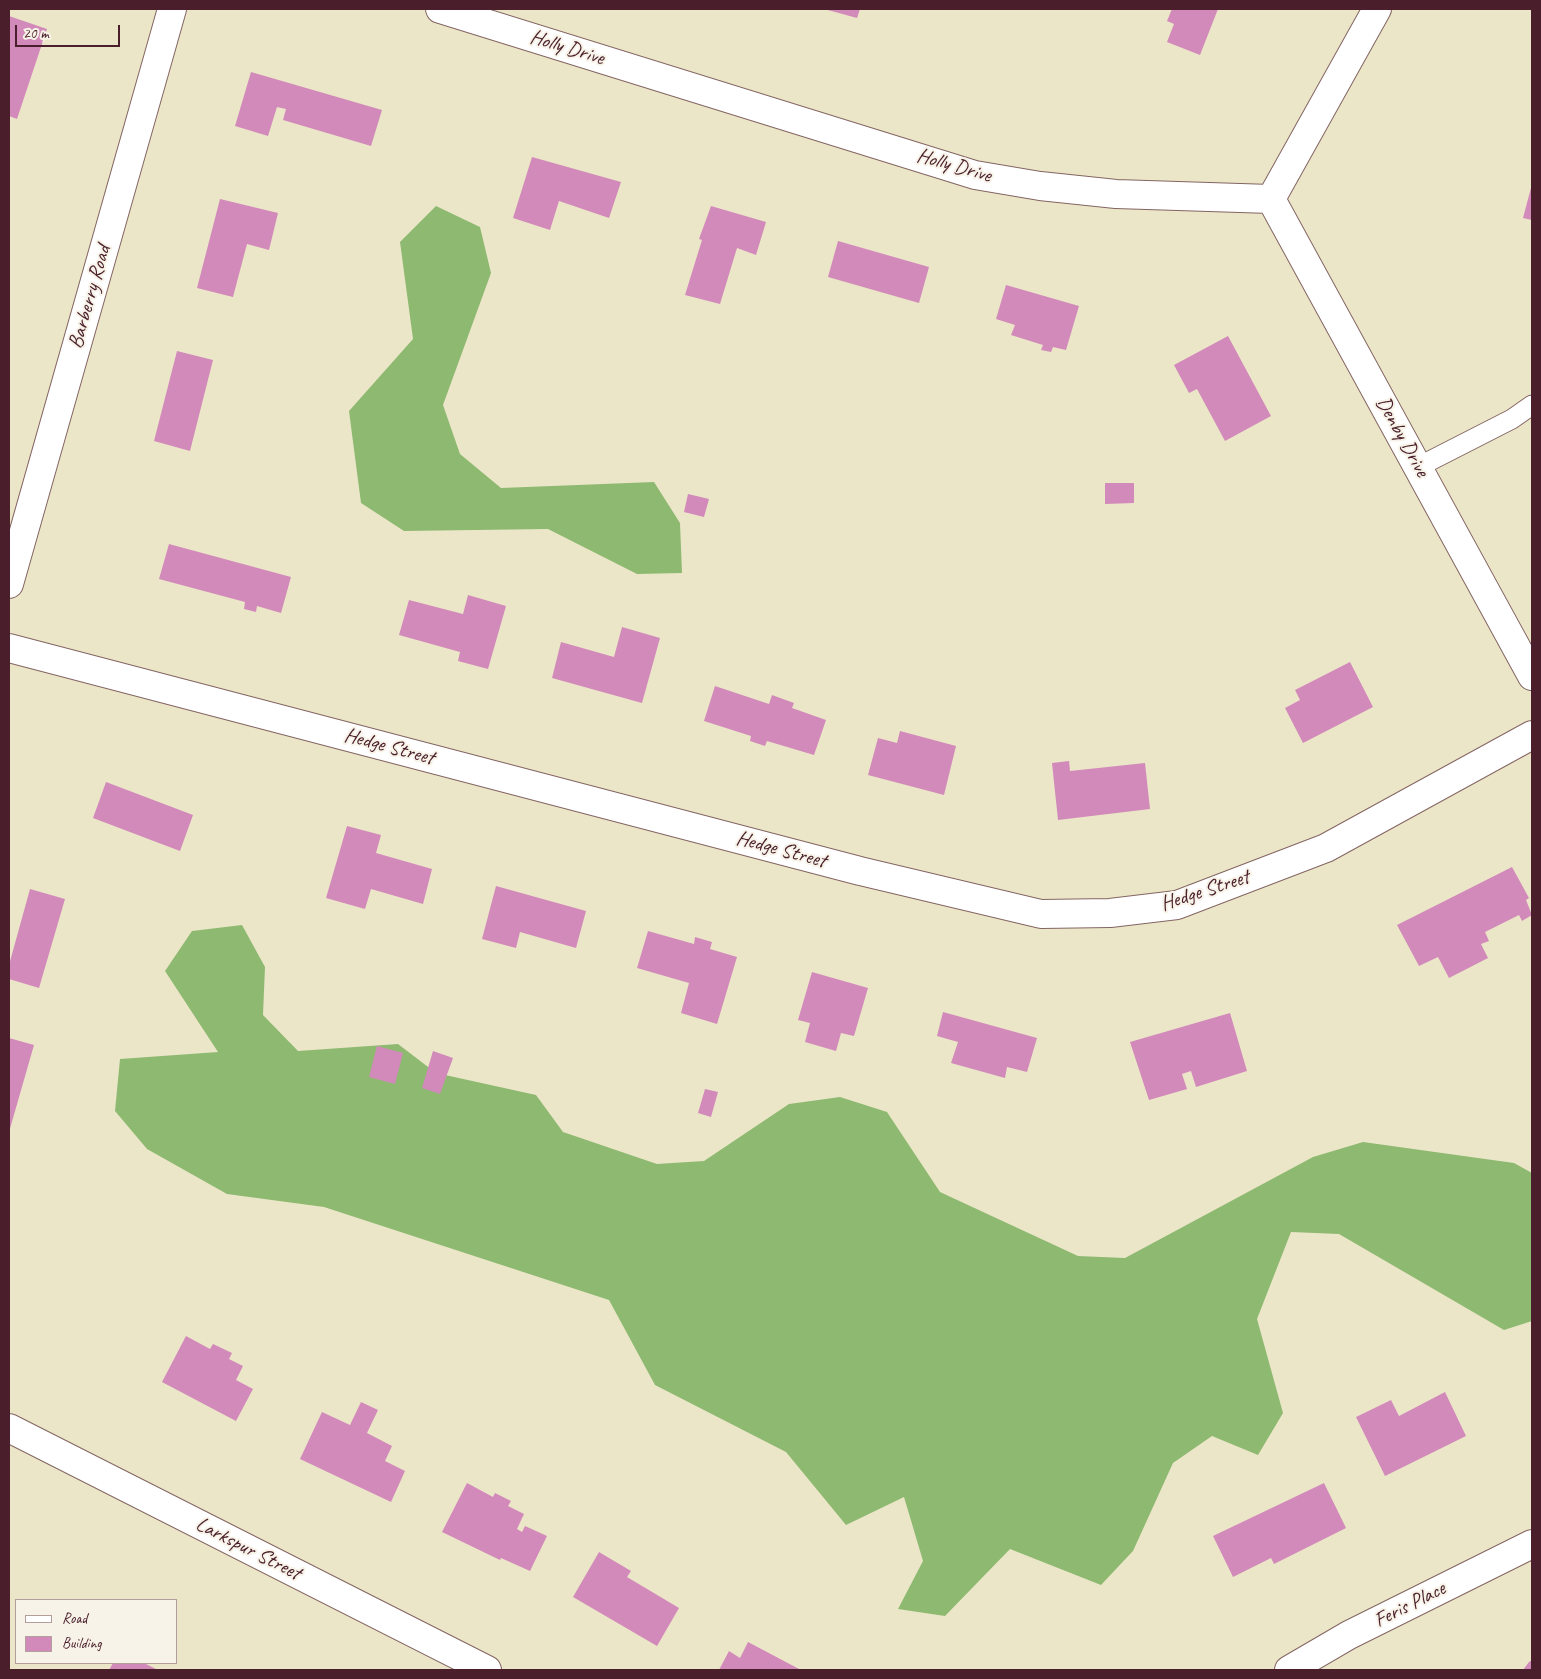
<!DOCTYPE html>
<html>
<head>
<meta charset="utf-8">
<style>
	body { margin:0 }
	#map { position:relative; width:1541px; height:1679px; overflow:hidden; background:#ece6c9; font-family:Caveat,sans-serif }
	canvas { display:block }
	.frame { position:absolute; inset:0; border:10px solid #4a1f2b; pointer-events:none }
	.legend { position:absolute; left:15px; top:1599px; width:162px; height:65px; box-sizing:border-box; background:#f7f3e8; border:1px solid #b29e9c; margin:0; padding:6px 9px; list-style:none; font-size:15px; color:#4a1f2b }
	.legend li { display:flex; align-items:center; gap:10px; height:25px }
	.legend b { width:25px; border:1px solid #b29e9c }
	.scale { position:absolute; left:15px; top:25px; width:105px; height:22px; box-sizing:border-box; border:2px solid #4a1f2b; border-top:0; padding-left:6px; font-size:15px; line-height:18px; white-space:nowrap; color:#4a1f2b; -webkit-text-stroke:4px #f7f3e8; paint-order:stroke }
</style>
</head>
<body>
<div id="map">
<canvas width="1541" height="1679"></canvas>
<div class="frame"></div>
<ul class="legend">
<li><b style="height:6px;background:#fff"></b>Road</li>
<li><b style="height:14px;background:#d18ab9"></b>Building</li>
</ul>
<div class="scale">20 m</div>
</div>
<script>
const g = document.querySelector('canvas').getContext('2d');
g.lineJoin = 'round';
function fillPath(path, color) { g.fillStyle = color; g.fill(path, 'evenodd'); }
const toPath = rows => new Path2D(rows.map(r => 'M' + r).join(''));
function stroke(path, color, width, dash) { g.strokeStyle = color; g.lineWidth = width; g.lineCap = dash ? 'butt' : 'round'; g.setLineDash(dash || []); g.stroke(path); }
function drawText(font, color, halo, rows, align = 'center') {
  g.font = font + ' Caveat,sans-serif'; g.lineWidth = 4; g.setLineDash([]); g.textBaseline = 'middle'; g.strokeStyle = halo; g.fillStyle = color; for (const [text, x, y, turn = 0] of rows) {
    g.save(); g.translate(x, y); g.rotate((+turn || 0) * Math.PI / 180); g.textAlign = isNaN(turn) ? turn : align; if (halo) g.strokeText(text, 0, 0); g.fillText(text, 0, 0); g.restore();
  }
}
const forest = toPath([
	[436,206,480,227,491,273,443,405,460,454,501,488,654,482,680,523,682,573,637,574,548,529,404,531,361,503,349,411,413,339,400,242],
	[242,925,265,967,263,1015,298,1051,398,1044,436,1073,536,1095,563,1132,657,1164,704,1161,789,1104,840,1097,887,1112,940,1192,1078,1256,1125,1258,1313,1157,1363,1142,1514,1163,1532,1173,1532,1321,1504,1330,1339,1234,1291,1232,1257,1319,1283,1413,1258,1455,1212,1436,1173,1463,1133,1551,1101,1585,1010,1549,945,1616,898,1609,923,1561,904,1497,846,1525,786,1452,655,1385,609,1300,324,1207,227,1194,147,1149,115,1111,120,1059,218,1052,165,971,192,931]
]);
const building = toPath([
	[824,9,860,9,857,18],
	[1172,9,1218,9,1200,55,1167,42,1174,24,1167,21],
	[9,16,47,29,17,119,9,116],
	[251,72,382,110,371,146,283,120,286,109,277,107,268,136,235,126],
	[532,157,621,182,609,218,559,201,550,230,513,218],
	[1532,184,1532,220,1523,218],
	[220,199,278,213,269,250,247,244,233,297,197,288],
	[711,206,766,222,756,255,737,248,720,304,685,295,702,240,699,239],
	[838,241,929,267,919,303,828,277],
	[1006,285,1079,306,1066,350,1053,347,1051,352,1041,350,1043,345,1011,335,1015,325,996,319],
	[1228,336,1271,416,1225,441,1197,389,1189,393,1174,365],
	[177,351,213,360,190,451,154,441],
	[1105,483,1134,483,1134,503,1105,504],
	[688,494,709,499,704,517,684,512],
	[169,544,291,577,281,613,257,606,256,612,244,609,245,602,159,579],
	[468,595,506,606,488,669,458,661,460,652,399,635,409,600,463,614],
	[622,627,660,638,642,703,552,678,561,642,614,657],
	[1350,662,1373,707,1303,743,1285,708,1300,700,1295,690],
	[715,686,769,704,772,695,794,703,792,708,826,720,814,755,767,741,765,746,750,741,751,736,704,721],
	[900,731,956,746,944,795,868,775,878,738,897,743],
	[1069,761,1070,771,1145,763,1150,809,1058,820,1052,763],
	[106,782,193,815,180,851,93,818],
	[347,826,381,835,376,853,432,869,423,904,371,889,365,909,326,898],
	[1512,867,1529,898,1526,900,1532,915,1522,921,1519,915,1485,932,1489,941,1481,944,1488,958,1449,978,1438,957,1419,966,1397,925],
	[496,886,586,911,576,948,520,932,516,948,482,939],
	[30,889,65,899,39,988,9,979,9,965],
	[648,931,694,944,695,937,712,942,710,949,737,957,717,1024,681,1013,689,983,637,968],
	[812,972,868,988,854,1036,841,1033,836,1051,805,1042,810,1023,798,1020],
	[943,1012,1037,1038,1027,1072,1007,1067,1005,1078,951,1063,958,1042,937,1036],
	[1230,1013,1247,1071,1196,1087,1191,1071,1182,1074,1187,1089,1149,1100,1130,1042],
	[9,1038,34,1045,9,1132],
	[377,1046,403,1053,395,1084,369,1077],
	[433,1051,453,1058,440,1094,422,1088],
	[705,1089,718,1092,711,1117,698,1113],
	[186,1336,210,1349,213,1344,232,1353,229,1359,243,1366,236,1380,253,1389,236,1421,162,1382],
	[1445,1392,1466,1436,1385,1476,1356,1417,1391,1400,1399,1416],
	[361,1402,378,1410,367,1433,392,1446,385,1461,405,1471,391,1502,300,1459,322,1412,350,1425],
	[467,1483,493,1497,495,1493,511,1501,508,1506,524,1514,517,1529,522,1532,525,1526,547,1536,530,1571,501,1558,500,1560,442,1532],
	[1324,1483,1346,1528,1274,1564,1271,1558,1233,1577,1213,1536],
	[599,1552,631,1571,627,1577,679,1608,657,1646,573,1597],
	[748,1642,801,1670,719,1670,729,1651,740,1658],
	[1532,1660,1532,1670,1523,1670,1529,1662],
	[113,1663,144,1663,158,1670,109,1670]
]);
const service = toPath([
	[1418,467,1512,419,1532,405]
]);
const minor = toPath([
	[440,9,975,175,1040,186,1116,194,1271,199,1377,9],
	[1271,199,1532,676],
	[9,584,172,9],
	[9,648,860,871,1041,914,1110,913,1177,905,1326,848,1532,735],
	[9,1428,487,1670],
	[1289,1670,1349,1635,1532,1544]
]);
const streetNames = [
	["Holly Drive",567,48,17],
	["Holly Drive",954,166,16],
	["Barberry Road",90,297,-74],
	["Denby Drive",1402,437,61],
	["Hedge Street",389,747,15],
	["Hedge Street",781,850,15],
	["Hedge Street",1205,891,-18],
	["Larkspur Street",248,1549,27],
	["Feris Place",1410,1605,-27]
];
fillPath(forest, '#8eb971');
fillPath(building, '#d18ab9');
stroke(service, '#836562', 21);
stroke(minor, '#836562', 30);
stroke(service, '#fff', 19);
stroke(minor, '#fff', 28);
drawText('21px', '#4a1f2b', '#f7f3e8', streetNames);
</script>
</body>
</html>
